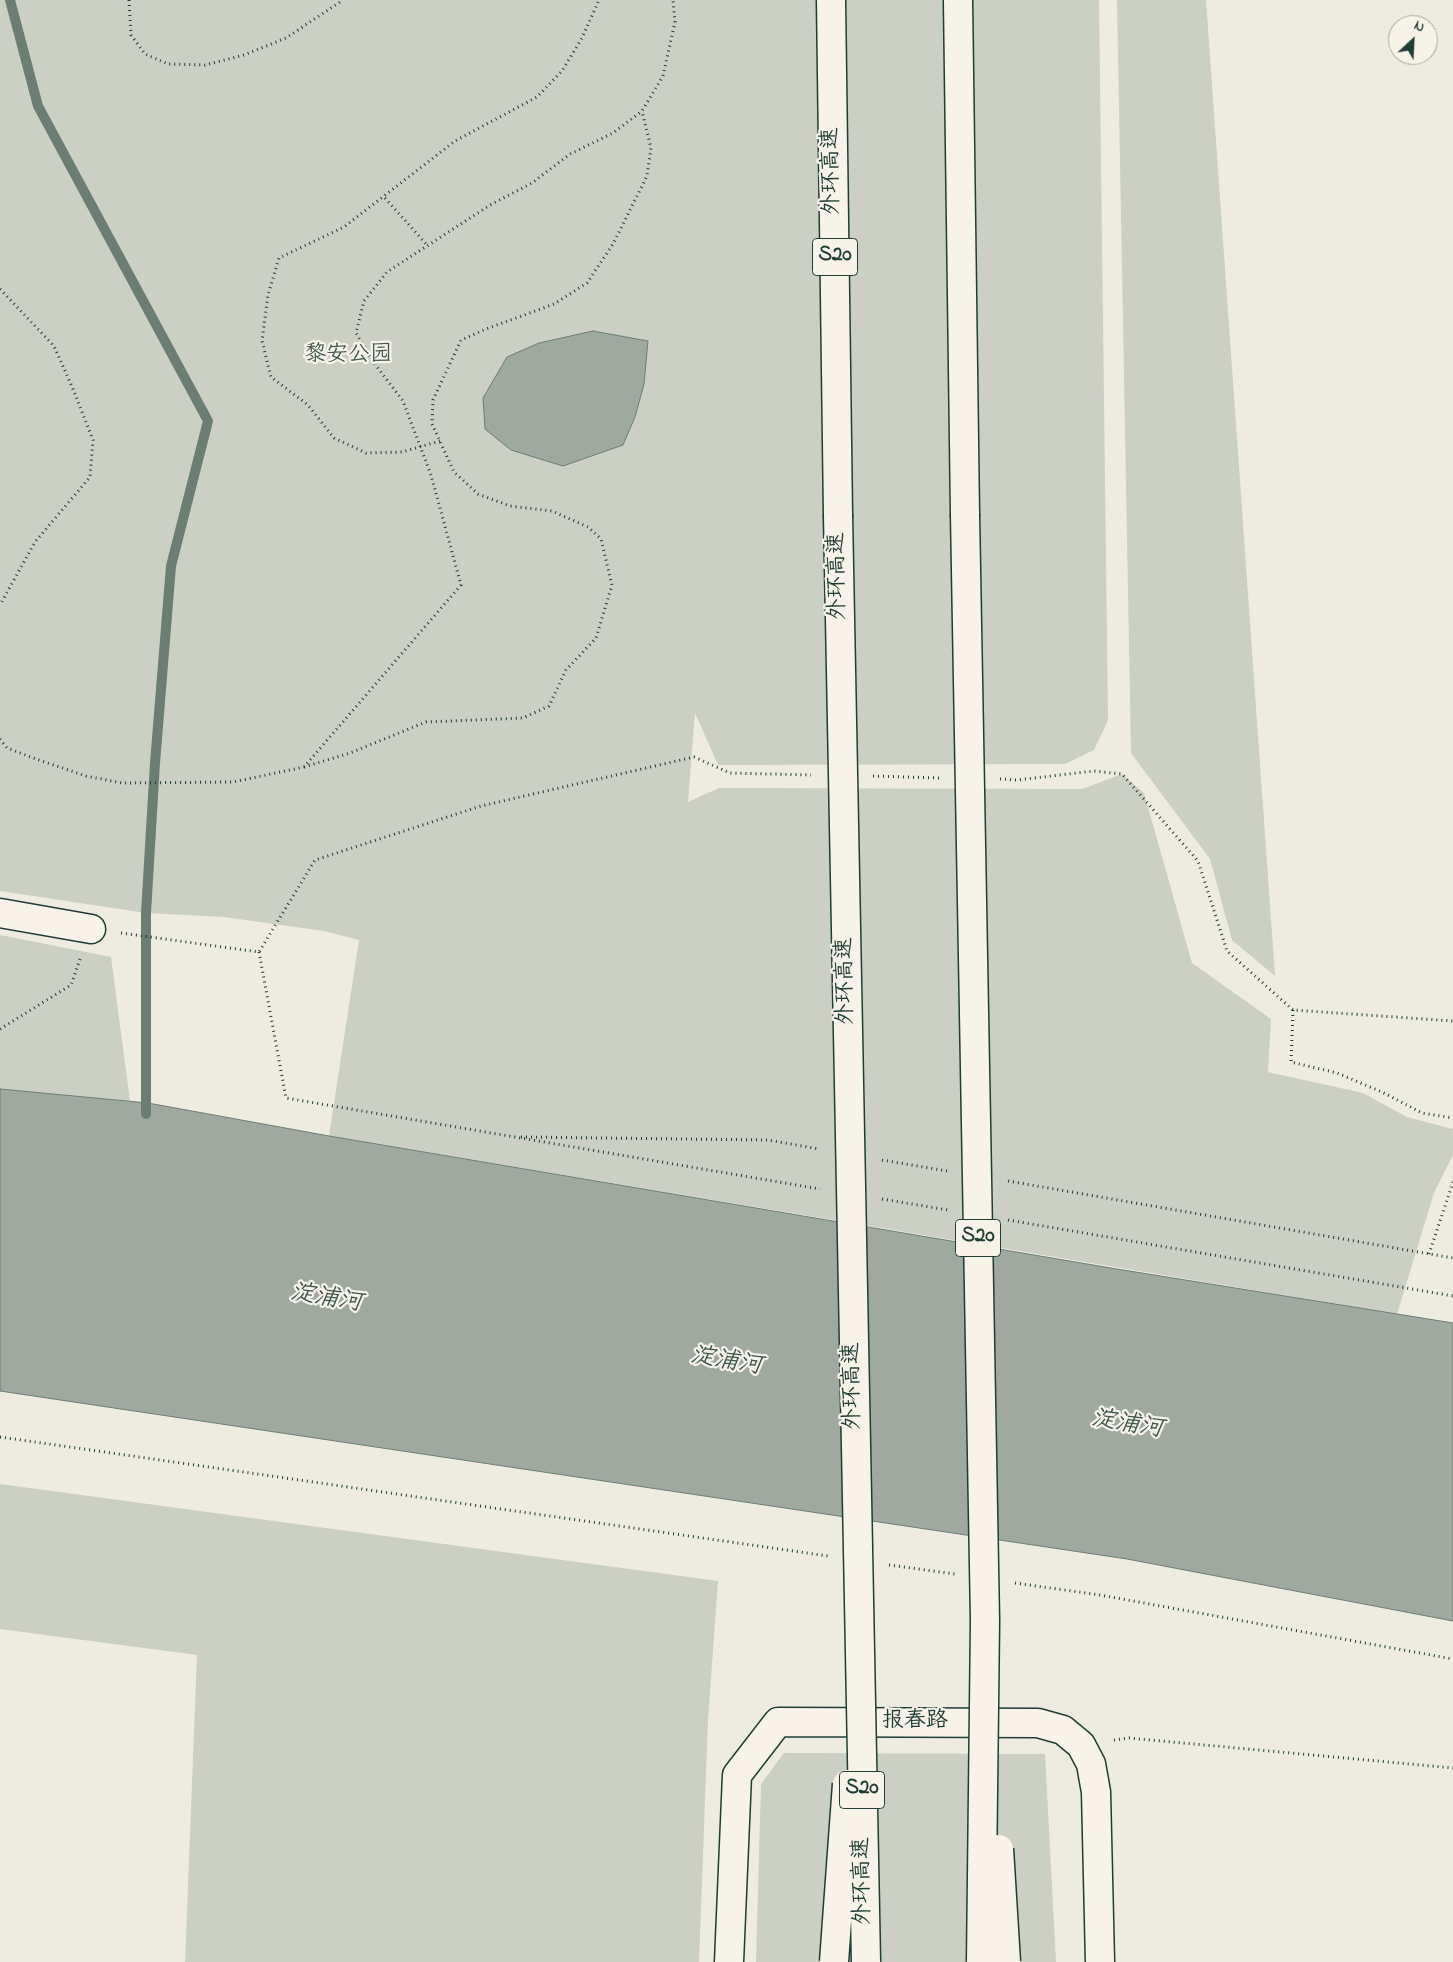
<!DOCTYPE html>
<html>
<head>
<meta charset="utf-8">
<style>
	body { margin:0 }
	#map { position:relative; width:1453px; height:1962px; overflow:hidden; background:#eeece1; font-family:"Indie Flower",sans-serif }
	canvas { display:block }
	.north { position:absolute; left:1388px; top:15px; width:50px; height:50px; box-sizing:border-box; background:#f7f3e8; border:1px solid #a1aaa0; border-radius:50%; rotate:25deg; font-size:14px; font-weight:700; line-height:20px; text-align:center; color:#1f3d34 }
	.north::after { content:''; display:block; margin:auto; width:18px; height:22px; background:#1f3d34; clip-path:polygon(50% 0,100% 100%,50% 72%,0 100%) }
</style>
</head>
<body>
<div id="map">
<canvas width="1453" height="1962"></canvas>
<div class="north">N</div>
</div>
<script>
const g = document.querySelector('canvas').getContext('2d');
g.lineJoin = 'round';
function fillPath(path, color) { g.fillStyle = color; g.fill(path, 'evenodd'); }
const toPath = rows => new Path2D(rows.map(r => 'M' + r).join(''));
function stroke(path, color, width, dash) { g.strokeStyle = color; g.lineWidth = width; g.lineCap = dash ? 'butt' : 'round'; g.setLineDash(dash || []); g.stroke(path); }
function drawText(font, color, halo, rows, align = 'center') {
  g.font = font + ' "Indie Flower","LXGW WenKai TC",sans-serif'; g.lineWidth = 4.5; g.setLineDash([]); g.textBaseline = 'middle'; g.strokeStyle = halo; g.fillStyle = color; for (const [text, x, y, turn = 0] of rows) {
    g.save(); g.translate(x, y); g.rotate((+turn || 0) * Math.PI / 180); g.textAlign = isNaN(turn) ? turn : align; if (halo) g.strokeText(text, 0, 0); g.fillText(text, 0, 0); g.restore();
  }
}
const green = toPath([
	[0,0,1099,0,1108,720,1094,750,1065,764,718,765,695,713,688,802,719,788,1082,789,1122,774,1144,793,1192,963,1271,1019,1268,1072,1363,1093,1407,1117,1453,1129,1453,1155,1434,1193,1397,1314,329,1136,359,940,324,931,224,917,146,913,0,891],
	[1117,0,1206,0,1275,976,1232,940,1210,859,1131,753],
	[0,935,111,957,130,1101,0,1089],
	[0,1484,718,1581,708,1720,699,1962,185,1962,197,1655,0,1629],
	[784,1753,1045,1754,1056,1962,756,1962,761,1784]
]);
const water = toPath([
	[593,331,648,341,644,384,635,417,623,445,563,466,511,450,485,429,483,398,507,357,539,343,593,331],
	[0,1089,148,1103,329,1136,1117,1269,1453,1323,1453,1621,1127,1559,0,1391,0,1089]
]);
const stream = toPath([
	[10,0,38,106,208,421,171,566,155,763,146,913,146,1114]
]);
const path = toPath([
	[129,0,131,35,145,54,168,64,205,65,244,55,286,38,343,0],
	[385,198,427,245],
	[0,289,54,346,73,389,93,440,90,477,35,542,0,605],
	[440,441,402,452,366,453,334,438,308,405,271,377,262,341,268,295,279,258,344,227,455,141,537,97,562,71,582,38,599,0],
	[0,739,7,748,36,759,86,776,122,783,233,782,304,767,461,585,431,475,403,401,374,363,356,333,364,301,387,272,490,205,532,183,570,154,613,133,642,111,663,76,675,22,673,0],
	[304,767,350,753,426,722,523,718,549,706,566,670,596,638,612,585,601,539,588,527,552,511,510,506,478,494,454,472,432,424,433,400,461,340,486,329,554,304,587,283,613,244,647,176,651,148,642,111],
	[873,776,939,778],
	[1000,779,1017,780,1094,771,1122,774,1198,861,1227,951,1293,1010,1453,1021],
	[121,933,259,952,315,860,481,806,694,757,730,773,811,775],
	[259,952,286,1098,820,1189],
	[1293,1010,1291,1062,1337,1073,1382,1092,1422,1113,1453,1118],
	[0,1029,71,985,80,959],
	[521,1137,768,1140,819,1149],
	[882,1160,947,1171],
	[1008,1181,1453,1258],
	[882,1199,948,1210],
	[1008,1220,1453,1296],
	[1429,1254,1453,1182],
	[0,1437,828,1556],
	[889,1565,955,1574],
	[1015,1583,1100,1595,1453,1659],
	[1114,1740,1129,1738,1453,1768]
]);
const street = toPath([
	[0,913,91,929]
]);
const secondary = toPath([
	[729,1962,737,1775,778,1722,1038,1723,1063,1730,1081,1745,1091,1764,1096,1792,1100,1962]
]);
const highway = toPath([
	[831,0,838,515],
	[958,0,965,514]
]);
const highwayBridge = toPath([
	[965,514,985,1621,981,1962],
	[838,515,866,1962],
	[999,1849,1006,1962],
	[834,1962,847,1784]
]);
const shields = [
	[835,257,45],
	[978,1238,45],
	[862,1790,45]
];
const shieldNames = [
	["S20",835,257],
	["S20",978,1238],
	["S20",862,1790]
];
const streetNames = [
	["外环高速",833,171,-91],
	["外环高速",839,576,-91],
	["外环高速",847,981,-91],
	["外环高速",854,1386,-91],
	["报春路",915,1722],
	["外环高速",864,1881,-91]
];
const parkNames = [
	["黎安公园",348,356]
];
const waterNames = [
	["淀浦河",326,1300,9],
	["淀浦河",726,1363,9],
	["淀浦河",1127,1426,9]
];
fillPath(green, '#cccfc4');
fillPath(water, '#9fa99f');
stroke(water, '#6c7e74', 1);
stroke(stream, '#6c7e74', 10);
stroke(street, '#1f3d34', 31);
stroke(secondary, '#1f3d34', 31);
stroke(highway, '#1f3d34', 31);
stroke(path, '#1f3d34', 3, [1, 4]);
stroke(street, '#f7f3e8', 28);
stroke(secondary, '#f7f3e8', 28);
stroke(highway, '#f7f3e8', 28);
stroke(highwayBridge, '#1f3d34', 31, []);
stroke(highwayBridge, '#f7f3e8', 28);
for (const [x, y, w] of shields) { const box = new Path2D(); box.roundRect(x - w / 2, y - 18.5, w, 37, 4); g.fillStyle = '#f7f3e8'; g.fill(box); stroke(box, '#1f3d34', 1); }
drawText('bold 21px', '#1f3d34', null, shieldNames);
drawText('22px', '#1f3d34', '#f7f3e8', streetNames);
drawText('22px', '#425a51', '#f7f3e8', parkNames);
drawText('italic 24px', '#3f584f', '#f7f3e8', waterNames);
</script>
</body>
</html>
